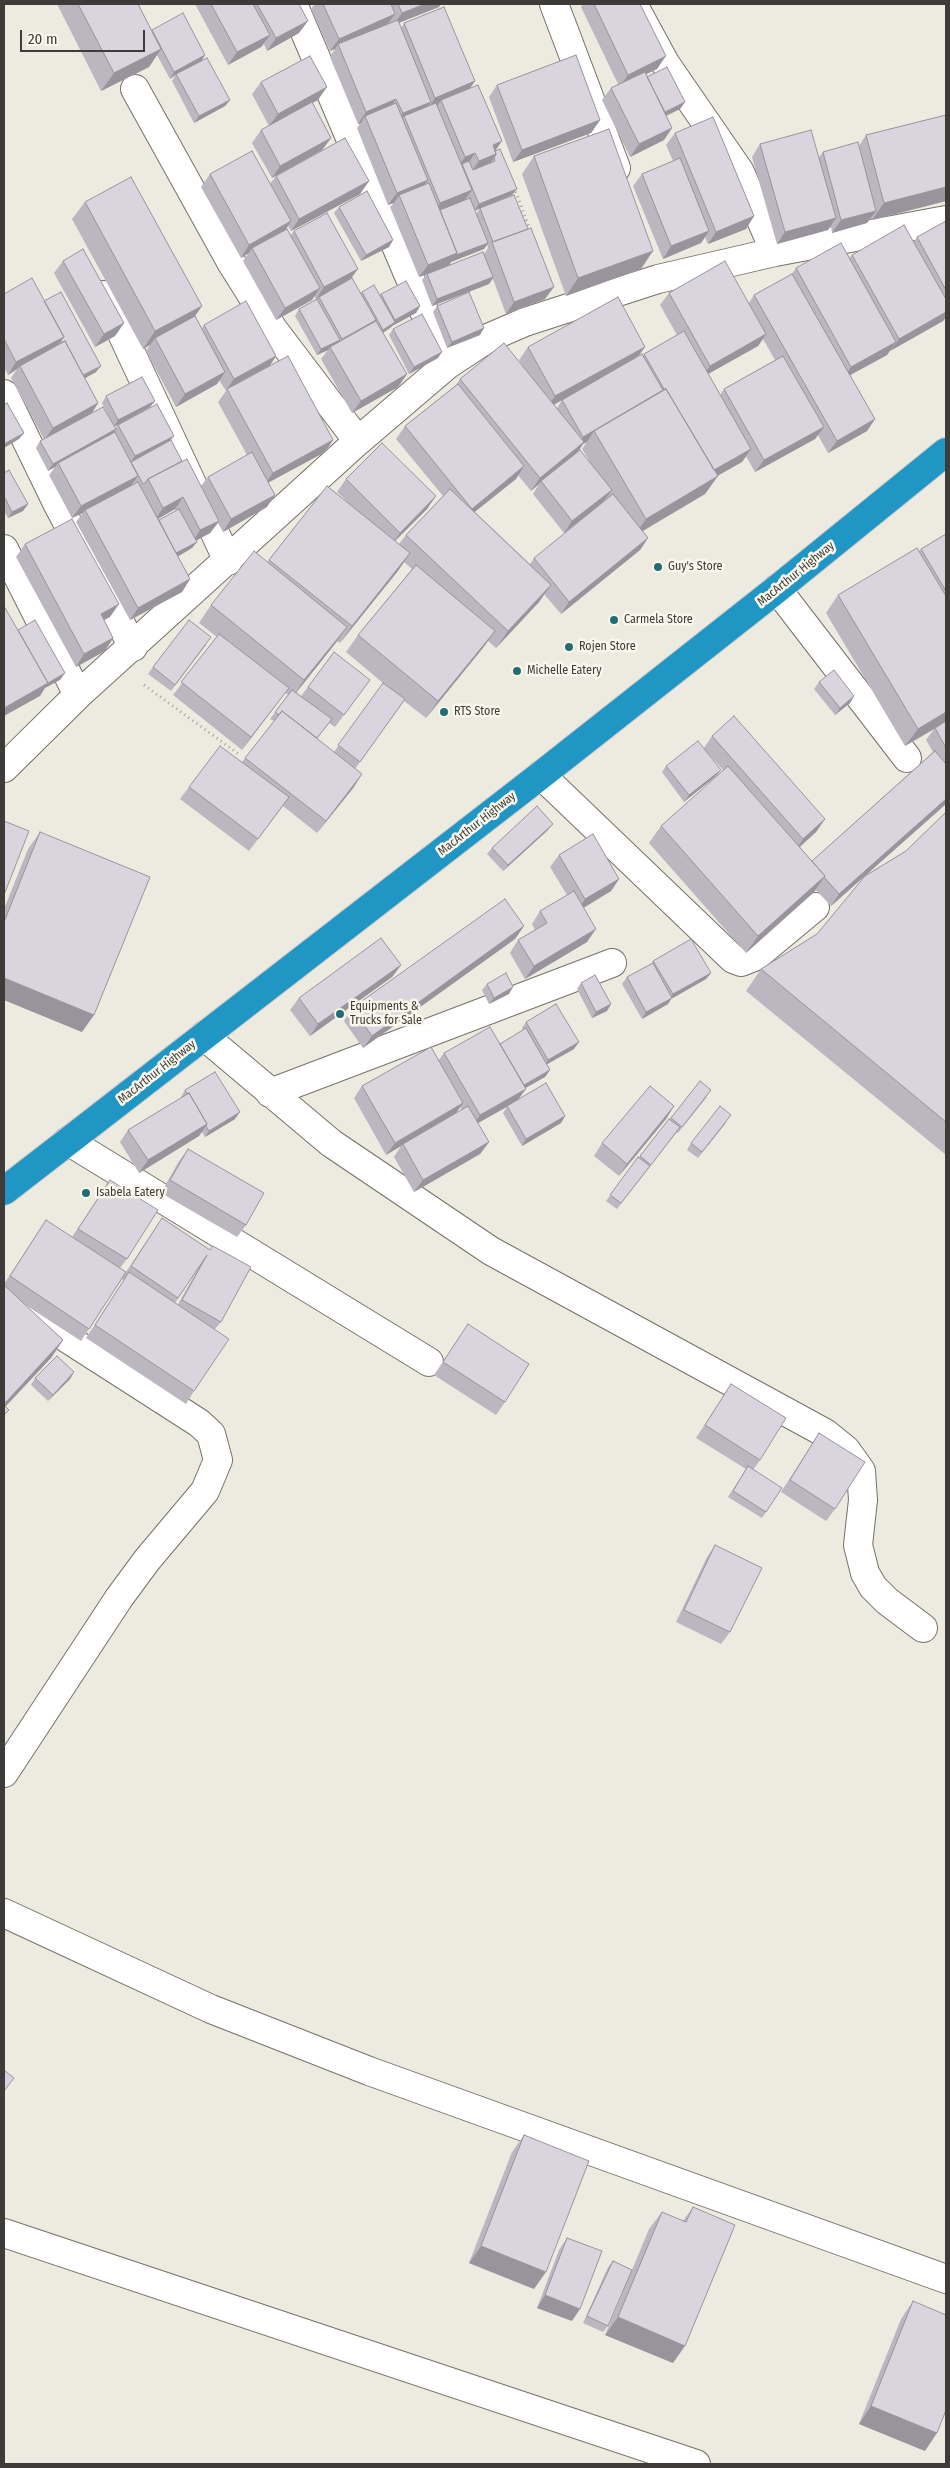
<!DOCTYPE html>
<html>
<head>
<meta charset="utf-8">
<style>
	body { margin:0 }
	#map { position:relative; width:950px; height:2468px; overflow:hidden; background:#edebe0; font-family:"Fira Sans Condensed",sans-serif }
	canvas { display:block }
	.frame { position:absolute; inset:0; border:5px solid #3d3c38; pointer-events:none }
	.scale { position:absolute; left:20px; top:30px; width:125px; height:22px; box-sizing:border-box; border:2px solid #3d3c38; border-top:0; padding-left:6px; font-size:15px; line-height:18px; white-space:nowrap; color:#3d3c38; -webkit-text-stroke:4px #faf8ed; paint-order:stroke }
</style>
</head>
<body>
<div id="map">
<canvas width="950" height="2468"></canvas>
<div class="frame"></div>
<div class="scale">20 m</div>
</div>
<script>
const g = document.querySelector('canvas').getContext('2d');
g.lineJoin = 'round';
const toPath = rows => new Path2D(rows.map(r => 'M' + r).join(''));
function stroke(path, color, width, dash) { g.strokeStyle = color; g.lineWidth = width; g.lineCap = dash ? 'butt' : 'round'; g.setLineDash(dash || []); g.stroke(path); }
function fillPath(path, color) { g.fillStyle = color; g.fill(path, 'evenodd'); }
function drawText(font, color, halo, rows, align = 'center') {
  g.font = font + ' "Fira Sans Condensed",sans-serif'; g.lineWidth = 5; g.setLineDash([]); g.textBaseline = 'middle'; g.strokeStyle = halo; g.fillStyle = color; for (const [text, x, y, turn = 0] of rows) {
    g.save(); g.translate(x, y); g.rotate((+turn || 0) * Math.PI / 180); g.textAlign = isNaN(turn) ? turn : align; if (halo) g.strokeText(text, 0, 0); g.fillText(text, 0, 0); g.restore();
  }
}
const path = toPath([
	[514,187,530,230],
	[144,685,240,755]
]);
const minor = toPath([
	[293,4,447,365],
	[554,4,616,168],
	[633,4,665,63,740,172,775,252],
	[135,89,231,262,273,329,358,441],
	[104,295,228,561],
	[4,394,57,503,133,647],
	[4,549,78,695],
	[777,589,907,758],
	[4,768,78,695,358,441,447,365,488,338,525,322,658,279,775,252,946,220],
	[541,775,733,959,741,962,756,956,815,907],
	[204,1036,331,1143,491,1251,825,1433,846,1450,861,1471,863,1500,858,1545,865,1573,873,1587,887,1601,923,1628],
	[270,1093,612,963],
	[68,1141,429,1362],
	[4,1298,199,1423,211,1434,218,1460,205,1491,147,1560,119,1598,4,1773],
	[4,1913,211,2009,369,2071,946,2279],
	[4,2233,696,2464]
]);
const highway = toPath([
	[4,1191,541,775,777,589,946,452]
]);
const wall = toPath([
	[57,4,138,4,152,31,205,55,201,61,230,100,225,106,194,123,172,81,175,76,170,79,157,55,149,67,101,91],
	[195,4,299,4,299,33,267,51,264,44,261,47,228,65],
	[315,4,441,4,439,7,399,23,401,28,404,23,475,81,470,88,512,195,485,206,545,299,506,314,493,279,489,284,432,306,422,280,426,275,419,277,390,207,394,203,388,205,357,128,361,123,358,124,330,57,335,49,330,51,311,9],
	[480,208,476,214,475,210],
	[487,245,488,248,484,254,449,265,451,262,484,249],
	[583,4,640,4,657,69,646,74,647,77,685,102,680,109,666,116,672,128,664,140,630,157,602,100,611,88,618,84,581,7],
	[261,82,318,100,312,103,331,138,322,150,272,178,252,143,261,130,269,126,252,94],
	[497,85,600,120,591,133,513,162,489,97],
	[946,115,946,201,872,220,871,218,867,223,832,233,831,226,828,230,777,244,752,157,760,144,819,157,823,152,859,146,866,135],
	[675,133,754,216,746,229,708,244,705,237,701,243,663,259,633,186,642,174,673,161,666,145],
	[534,156,641,269,566,296,522,174],
	[210,174,270,184,276,176,369,181,360,194,291,231,288,226,285,230,291,235,294,231,358,269,350,279,361,293,362,292,380,295,381,294,420,306,416,313,392,326,390,328,383,333,407,374,398,387,352,413,321,359,328,350,317,355,295,316,299,309,318,298,316,299,314,296,312,300,276,320,243,261,249,253,241,258,201,187],
	[85,202,202,306,195,316,202,328,204,325,276,356,270,366,333,440,325,452,269,482,267,507,223,532,218,523,210,533,196,540,197,542,192,548,178,556,190,579,182,592,130,620,76,522,83,513,72,518,49,475,55,467,48,471,36,448,40,441,44,439,11,378,17,369,8,375,4,367,4,294,44,301,96,372,85,378,98,403,92,413,111,421,102,403,106,396,155,401,150,407,114,427,115,429,118,425,170,441,182,461,201,486,208,477,247,455,218,402,226,391,219,380,217,384,176,407,146,351,150,345,143,349,72,219],
	[175,509,176,511,159,520,158,519],
	[339,207,393,240,389,247,361,261,334,213],
	[946,221,946,317,943,321,890,351,887,355,850,375,875,419,867,431,828,453,818,435,815,439,755,472,746,456,742,462,717,476,705,494,643,531,648,538,640,550,561,614,544,594,539,602,496,648,488,641,426,718,404,701,355,769,354,787,317,833,283,806,249,851,180,799,189,787,242,762,274,721,270,719,288,695,285,692,242,750,173,695,217,637,199,623,211,605,267,562,327,486,349,503,337,492,346,479,427,509,395,541,399,544,406,535,443,496,396,439,405,426,456,385,460,379,523,366,519,360,528,347,645,347,638,357,643,356,644,354,677,335,660,305,669,293,749,303,754,295,792,274,796,268,849,258,852,255,914,242,917,237],
	[763,339,775,360,724,389,720,395,708,374,758,346],
	[567,397,562,400,557,408,554,405],
	[587,442,582,449,590,462,577,452,583,444],
	[518,475,531,491,539,484,533,494,564,533,586,516,534,558,530,564,475,512,516,479],
	[404,562,412,569,358,635,346,652,383,683,334,752,317,739,329,723,335,727,370,680,308,687,301,696,296,692,337,641,340,643],
	[63,261,124,323,115,336,95,347,54,273],
	[437,306,480,335,447,348,433,312],
	[393,329,438,358,409,374,389,335],
	[4,473,28,504,23,511,8,518,4,511],
	[946,534,946,804,865,876,906,851,946,812,946,1155,746,991,761,969,817,934,865,876,831,906,816,890,813,893,746,953,649,843,661,826,724,771,705,750,716,776,684,802,662,772,666,766,704,748,712,736,825,819,816,832,800,847,812,861,933,752,926,740,934,729,905,746,826,613,838,595,919,551,921,549],
	[25,544,110,617,104,620,113,638,105,651,76,667,16,557],
	[207,644,171,691,148,674,153,667],
	[819,682,854,696,850,703,835,715,814,689],
	[548,830,503,871,487,854,492,848],
	[40,832,82,1032,4,1000,4,909,28,849],
	[559,855,619,879,611,891,584,908,587,942,525,979,510,953,518,940,535,930,532,924,540,911,567,895,550,867],
	[524,926,515,939,363,1048,344,1021,352,1008],
	[653,961,711,973,706,979,671,999,668,1004,642,1019,622,984,627,977,652,963],
	[401,965,392,977,310,1036,290,1010,299,998],
	[581,983,611,1004,607,1011,592,1018,577,989],
	[487,984,509,994,489,1004,482,990],
	[526,1022,574,1049,547,1064,550,1070,545,1077,525,1088,518,1100,565,1116,561,1123,522,1146,503,1113,507,1107,478,1123,489,1142,480,1154,414,1192,394,1157,401,1146,386,1155,354,1098,362,1086,438,1061,444,1053,500,1044,523,1030,522,1028],
	[460,1107,462,1110,455,1114],
	[700,1081,707,1097,678,1133,677,1132,617,1209,606,1201,640,1156,670,1119],
	[185,1090,235,1119,205,1137,202,1132,199,1136,139,1173,120,1142,128,1130,181,1098,181,1097],
	[674,1106,666,1119,619,1176,594,1156,602,1143],
	[727,1122,698,1158,687,1150,691,1143],
	[188,1149,246,1225,237,1237,161,1193,179,1161],
	[110,1180,127,1259,120,1268,126,1272,162,1218,210,1250,213,1246,221,1322,215,1329,194,1391,186,1404,86,1338,124,1280,122,1279,81,1341,24,1304,63,1340,51,1358,5,1407,4,1416,4,1284,46,1220,72,1237],
	[198,1269,178,1304,175,1303],
	[468,1324,505,1402,496,1415,434,1375],
	[74,1372,70,1379,48,1401,31,1385,35,1378],
	[731,1384,760,1460,753,1470,782,1488,762,1518,728,1497,746,1469,696,1438],
	[819,1433,835,1509,826,1521,781,1492],
	[715,1545,730,1632,721,1644,676,1622,707,1557],
	[524,2135,534,2289,469,2263,512,2152],
	[693,2207,673,2363,605,2335,629,2279,608,2326,603,2332,583,2323,608,2267,613,2261,632,2270,649,2229,662,2212,683,2221],
	[567,2238,572,2321,537,2308,559,2250],
	[913,2301,925,2451,859,2424,901,2319]
]);
const shadedWall = toPath([
	[425,4,441,4,439,7,393,25,402,13],
	[395,14,386,26,338,44,335,49,330,51,339,39],
	[308,21,299,33,267,51,276,38],
	[270,35,261,47,228,65,237,52],
	[161,49,149,67,101,91,114,73],
	[205,55,201,62,176,74,170,79,174,72],
	[666,56,657,69,619,87,628,75],
	[475,81,466,94,441,100,437,106,427,110,435,98],
	[327,87,318,100,269,126,278,114],
	[396,99,388,111,365,116,361,123,358,124,366,112],
	[230,100,225,106,194,123,199,116],
	[431,102,422,114,404,116,398,124,394,126,403,113],
	[685,102,680,109,657,120,662,114],
	[600,120,591,133,513,162,522,150],
	[672,128,664,140,630,157,639,144],
	[331,138,322,150,272,178,280,166],
	[502,141,493,154,493,145],
	[475,153,467,165,462,164,460,168,456,169,465,157],
	[496,154,488,167,470,174,479,161],
	[428,180,419,192,399,195,394,203,388,205,397,193],
	[369,181,360,194,291,231,299,219],
	[946,187,946,201,872,220,884,203],
	[517,189,512,195,474,211,479,204],
	[472,190,463,202,431,216,440,203],
	[876,211,867,223,832,233,841,220],
	[754,216,746,229,708,244,716,232],
	[836,218,828,230,777,244,785,232],
	[291,221,283,234,252,248,249,253,241,258,249,245],
	[709,231,701,243,663,259,671,246],
	[393,240,389,247,361,261,366,255],
	[488,243,484,249,451,262,449,266,419,277,428,265,457,253],
	[653,251,641,269,566,296,578,278],
	[358,269,349,281,319,297,316,299,324,287],
	[493,277,489,284,432,306,437,299],
	[554,287,545,299,506,314,514,302],
	[320,288,312,300,276,320,285,308],
	[202,306,189,324,155,338,150,345,143,349,155,331],
	[420,306,416,313,392,326,390,328,378,336,383,330,394,323,395,320],
	[946,312,946,317,943,321,890,351,899,339],
	[124,323,115,336,95,347,104,334],
	[484,328,480,335,447,348,452,342],
	[766,334,758,346,701,378,710,366],
	[64,337,55,349,20,366,17,369,8,375,16,362],
	[340,340,335,346,330,347,328,350,317,355,321,349],
	[896,342,887,355,843,379,851,367],
	[645,347,636,359,546,409,555,396],
	[442,352,438,358,409,374,414,367],
	[276,356,268,368,227,389,234,379],
	[101,366,96,372,76,383,81,377],
	[225,372,217,384,176,407,185,394],
	[407,374,398,387,352,413,361,401],
	[663,390,594,431,587,442,583,444,576,455,541,481,539,484,531,491,540,478,575,449,583,437],
	[155,401,150,407,114,427,118,420],
	[98,403,90,416,44,440,53,428],
	[875,419,867,431,828,453,837,441],
	[824,427,815,439,755,472,764,460],
	[116,429,111,436,58,463,55,467,48,471,53,464],
	[24,433,19,439,4,448,4,444],
	[174,436,169,442,131,462,135,456],
	[333,440,325,452,264,485,273,473],
	[751,449,742,462,703,484,711,472],
	[524,466,516,479,463,521,472,509],
	[138,476,129,488,85,510,83,513,72,518,81,506],
	[718,476,705,494,634,536,646,519],
	[612,490,603,502,564,533,572,521],
	[275,495,267,507,223,532,231,519],
	[436,496,427,509,391,545,400,533],
	[183,497,175,509,154,521,163,508],
	[28,504,23,511,8,518,12,512],
	[219,521,210,533,192,543,200,530],
	[648,538,640,550,561,614,569,602],
	[197,542,192,548,172,560,176,553],
	[410,553,398,571,340,643,352,626],
	[190,579,182,592,130,620,138,608],
	[551,585,539,602,496,648,508,631],
	[119,604,110,617,92,626,101,614],
	[347,627,335,644,292,698,304,680],
	[495,631,483,648,426,718,438,701],
	[113,638,105,651,76,667,84,654],
	[65,673,60,680,45,688,40,696,4,716,4,708],
	[289,688,280,700,242,750,251,737],
	[854,696,850,703,835,715,840,708],
	[946,712,946,722,935,728,934,729,905,746,918,729],
	[721,770,716,776,684,802,689,795],
	[362,774,354,787,317,833,326,821],
	[946,799,946,804,831,906,839,894],
	[825,819,816,832,795,851,803,839],
	[553,824,548,830,503,871,508,865],
	[825,876,813,893,746,953,758,936],
	[619,879,611,891,576,912,585,899],
	[524,926,515,939,363,1048,372,1036],
	[596,929,587,942,525,979,534,966],
	[401,965,392,977,310,1036,318,1024],
	[711,973,706,979,671,999,668,1004,642,1019,646,1012,669,999,673,994],
	[4,978,94,1015,82,1032,4,1000],
	[513,987,509,994,489,1004,494,998],
	[611,1004,607,1011,592,1018,596,1012],
	[579,1042,574,1049,544,1066,548,1060],
	[550,1070,545,1077,515,1094,520,1088],
	[526,1089,517,1101,471,1127,480,1115],
	[463,1103,454,1116,403,1144,401,1146,386,1155,395,1143],
	[674,1106,666,1119,619,1176,627,1164],
	[240,1112,235,1119,205,1137,209,1131],
	[565,1116,561,1123,522,1146,526,1139],
	[207,1124,199,1136,139,1173,148,1160],
	[489,1142,480,1154,414,1192,423,1180],
	[63,1340,51,1358,4,1408,4,1405,6,1402],
	[74,1372,70,1379,48,1401,53,1395],
	[481,2246,546,2272,534,2289,469,2263],
	[545,2295,580,2309,572,2321,537,2308],
	[618,2317,685,2346,673,2363,605,2335],
	[871,2406,937,2433,925,2451,859,2424]
]);
const building = toPath([
	[78,4,138,4,161,49,114,73,78,4],
	[211,4,253,4,270,35,237,52,211,4],
	[257,4,299,4,308,21,276,38,257,4],
	[323,4,391,4,395,14,339,39,323,4],
	[398,4,425,4,402,13,398,4],
	[594,4,640,4,666,56,628,75,594,4],
	[444,7,475,81,435,98,404,23,444,7],
	[183,13,205,55,174,72,152,30,183,13],
	[398,20,431,102,403,113,396,99,366,112,338,44,398,20],
	[576,55,600,120,522,150,497,85,576,55],
	[310,56,327,87,278,114,261,82,310,56],
	[207,58,230,100,199,116,176,74,207,58],
	[667,67,685,102,665,112,647,77,667,67],
	[645,72,672,128,639,144,611,88,645,72],
	[478,85,502,141,493,145,496,154,479,161,475,153,465,157,441,100,478,85],
	[312,102,331,138,280,166,261,130,312,102],
	[396,103,428,180,397,193,365,116,396,103],
	[436,103,472,190,440,203,404,116,436,103],
	[946,115,946,187,884,203,866,135,946,115],
	[713,117,754,216,716,232,675,133,713,117],
	[609,129,653,251,578,278,534,156,609,129],
	[811,130,836,218,785,232,760,144,811,130],
	[345,138,369,181,299,219,276,176,345,138],
	[858,142,876,211,841,220,823,152,858,142],
	[500,149,517,189,479,204,462,164,469,161,473,170,495,161,494,158,496,154,495,151,500,149],
	[252,151,291,221,249,245,210,174,252,151],
	[680,158,709,231,671,246,642,174,680,158],
	[131,177,202,306,155,331,85,202,131,177],
	[429,183,457,253,428,265,399,195,429,183],
	[367,191,393,240,366,255,339,207,367,191],
	[514,195,528,229,493,242,480,208,514,195],
	[470,198,488,243,456,255,457,253,440,210,470,198],
	[327,213,358,269,324,287,294,231,327,213],
	[946,221,946,290,917,237,946,221],
	[904,225,946,299,946,312,899,339,852,255,904,225],
	[531,228,554,287,514,302,492,242,531,228],
	[287,229,320,288,285,308,252,248,287,229],
	[841,243,896,342,851,367,796,268,841,243],
	[83,249,124,323,104,334,63,261,83,249],
	[483,252,493,277,437,299,427,274,483,252],
	[725,261,766,334,710,366,669,293,725,261],
	[792,274,875,419,837,441,754,295,792,274],
	[32,278,64,337,16,362,4,339,4,294,32,278],
	[352,278,376,320,342,339,319,297,352,278],
	[406,281,420,306,395,320,381,294,406,281],
	[374,285,395,322,383,330,362,292,374,285],
	[61,292,101,366,83,375,65,341,62,343,61,340,64,337,44,301,61,292],
	[469,292,484,328,452,342,437,306,469,292],
	[618,297,645,347,555,396,528,347,618,297],
	[317,299,340,340,321,349,299,309,317,299],
	[246,301,276,356,234,379,204,325,246,301],
	[422,314,442,352,414,367,393,329,422,314],
	[195,316,225,372,185,394,155,338,195,316],
	[376,321,407,374,361,401,330,347,376,321],
	[684,331,751,449,714,470,666,389,664,389,644,354,684,331],
	[65,341,98,403,53,428,20,366,65,341],
	[504,343,584,442,540,478,460,379,504,343],
	[642,354,663,390,583,437,562,400,642,354],
	[288,356,333,440,273,473,227,389,288,356],
	[783,356,824,427,764,460,724,389,783,356],
	[142,377,155,401,118,420,106,396,142,377],
	[458,384,524,466,472,509,405,426,458,384],
	[666,389,718,476,646,519,594,431,666,389],
	[7,403,24,433,4,444,4,405,7,403],
	[157,404,174,436,135,456,118,425,157,404],
	[103,407,116,429,53,464,40,441,103,407],
	[115,432,138,476,81,506,58,463,115,432],
	[171,440,182,461,148,479,145,483,143,484,131,462,171,440],
	[382,443,436,496,400,533,346,479,382,443],
	[580,450,612,490,572,521,541,481,580,450],
	[252,452,275,495,231,519,208,477,252,452],
	[187,459,219,521,200,530,183,497,163,508,148,479,187,459],
	[9,470,28,504,12,512,4,496,4,473,9,470],
	[138,482,190,579,138,608,85,510,138,482],
	[327,486,410,553,352,626,269,560,327,486],
	[450,489,551,585,508,631,406,535,450,489],
	[613,494,648,538,569,602,534,558,613,494],
	[179,509,197,542,176,553,159,520,179,509],
	[72,519,119,604,101,614,113,638,84,654,25,544,72,519],
	[946,534,946,591,921,549,946,534],
	[917,548,946,596,946,712,918,729,838,595,917,548],
	[254,551,347,627,304,680,211,605,254,551],
	[416,565,495,631,438,701,358,635,416,565],
	[4,606,48,683,4,708,4,606],
	[35,620,65,673,48,683,18,630,35,620],
	[189,620,211,637,175,685,153,667,189,620],
	[219,634,289,688,251,737,181,682,219,634],
	[334,652,370,680,344,715,308,687,334,652],
	[834,670,854,696,840,708,819,682,834,670],
	[383,683,405,699,360,762,338,745,383,683],
	[292,690,332,719,317,738,282,711,279,715,275,712,292,690],
	[282,711,362,774,326,821,245,758,282,711],
	[734,716,825,819,803,839,712,736,734,716],
	[946,721,946,748,935,728,946,721],
	[698,741,721,770,689,795,666,766,698,741],
	[220,746,289,797,258,839,189,787,220,746],
	[935,751,946,764,946,799,839,894,824,877,825,876,812,861,935,751],
	[728,766,825,876,758,936,661,826,728,766],
	[537,806,553,824,508,865,492,848,537,806],
	[946,812,946,1122,761,969,817,934,865,876,906,851,946,812],
	[4,821,29,831,4,895,4,821],
	[40,832,150,877,94,1015,4,978,4,922,40,832],
	[593,834,619,879,585,899,559,855,593,834],
	[574,891,596,929,534,966,518,940,547,923,540,911,574,891],
	[505,899,524,926,372,1036,352,1008,505,899],
	[381,938,401,965,318,1024,299,998,381,938],
	[691,939,711,973,673,994,653,961,691,939],
	[653,963,672,998,646,1012,627,977,653,963],
	[506,973,513,987,494,998,487,984,506,973],
	[595,975,611,1004,596,1012,581,983,595,975],
	[556,1004,579,1042,548,1060,526,1022,556,1004],
	[490,1027,526,1089,480,1115,444,1053,490,1027],
	[526,1028,550,1070,524,1085,500,1044,526,1028],
	[431,1047,463,1103,395,1143,362,1086,431,1047],
	[215,1072,240,1112,209,1131,206,1126,207,1124,189,1093,187,1094,185,1090,215,1072],
	[700,1081,711,1090,682,1127,671,1118,700,1081],
	[546,1083,565,1116,526,1139,507,1106,546,1083],
	[650,1086,674,1106,627,1164,602,1143,650,1086],
	[189,1093,207,1124,148,1160,128,1130,189,1093],
	[468,1106,489,1142,423,1180,403,1144,468,1106],
	[720,1106,731,1115,702,1152,691,1143,720,1106],
	[669,1119,680,1127,651,1165,640,1156,669,1119],
	[188,1149,264,1193,246,1225,170,1180,188,1149],
	[638,1157,650,1166,621,1203,610,1195,638,1157],
	[110,1180,158,1210,127,1259,78,1229,110,1180],
	[162,1218,210,1250,213,1246,251,1267,221,1322,182,1300,207,1255,178,1298,131,1266,162,1218],
	[46,1220,126,1272,89,1329,10,1276,46,1220],
	[129,1272,229,1339,194,1391,95,1325,129,1272],
	[4,1285,63,1340,6,1402,4,1400,4,1285],
	[468,1324,529,1364,505,1402,443,1362,468,1324],
	[57,1356,74,1372,53,1395,35,1378,57,1356],
	[731,1384,786,1418,760,1460,705,1425,731,1384],
	[4,1405,9,1410,4,1415,4,1405],
	[819,1433,865,1462,835,1509,790,1480,819,1433],
	[748,1466,782,1488,766,1512,733,1491,748,1466],
	[715,1545,762,1568,730,1632,684,1610,715,1545],
	[4,2070,14,2078,4,2091,4,2070],
	[524,2135,589,2161,546,2272,481,2246,524,2135],
	[693,2207,735,2225,685,2346,618,2317,662,2212,686,2222,693,2207],
	[567,2238,602,2251,580,2309,545,2295,567,2238],
	[613,2261,632,2270,608,2326,587,2316,613,2261],
	[913,2301,946,2315,946,2410,937,2433,871,2406,913,2301]
]);
const markers = [
	[658,567,5,"#226d73"],
	[614,620,5,"#226d73"],
	[569,647,5,"#226d73"],
	[517,671,5,"#226d73"],
	[444,712,5,"#226d73"],
	[340,1014,5,"#226d73"],
	[86,1193,5,"#226d73"]
];
const poiNames = [
	["Guy's Store",668,567],
	["Carmela Store",624,620],
	["Rojen Store",579,647],
	["Michelle Eatery",527,671],
	["RTS Store",454,712],
	["Equipments &",350,1007],
	["Trucks for Sale",350,1021],
	["Isabela Eatery",96,1193]
];
const streetNames = [
	["MacArthur Highway",796,574,-39],
	["MacArthur Highway",477,824,-38],
	["MacArthur Highway",157,1072,-38]
];
stroke(minor, '#747268', 30);
stroke(highway, '#c9c8c7', 30);
stroke(path, '#a2a199', 3, [1, 4]);
stroke(minor, '#fff', 28);
stroke(highway, '#2096c5', 28);
fillPath(wall, '#bbb6bf');
fillPath(shadedWall, '#99949b');
fillPath(building, '#dad4de');
stroke(building, '#99949b', 1);
for (const [x, y, r, color] of markers) { const dot = new Path2D(); dot.arc(x, y, r, 0, 2 * Math.PI); g.fillStyle = color; g.fill(dot); stroke(dot, '#faf8ed', 2); }
drawText('12px', '#3d3c38', '#faf8ed', poiNames, 'left');
drawText('12px', '#3d3c38', '#faf8ed', streetNames);
</script>
</body>
</html>
